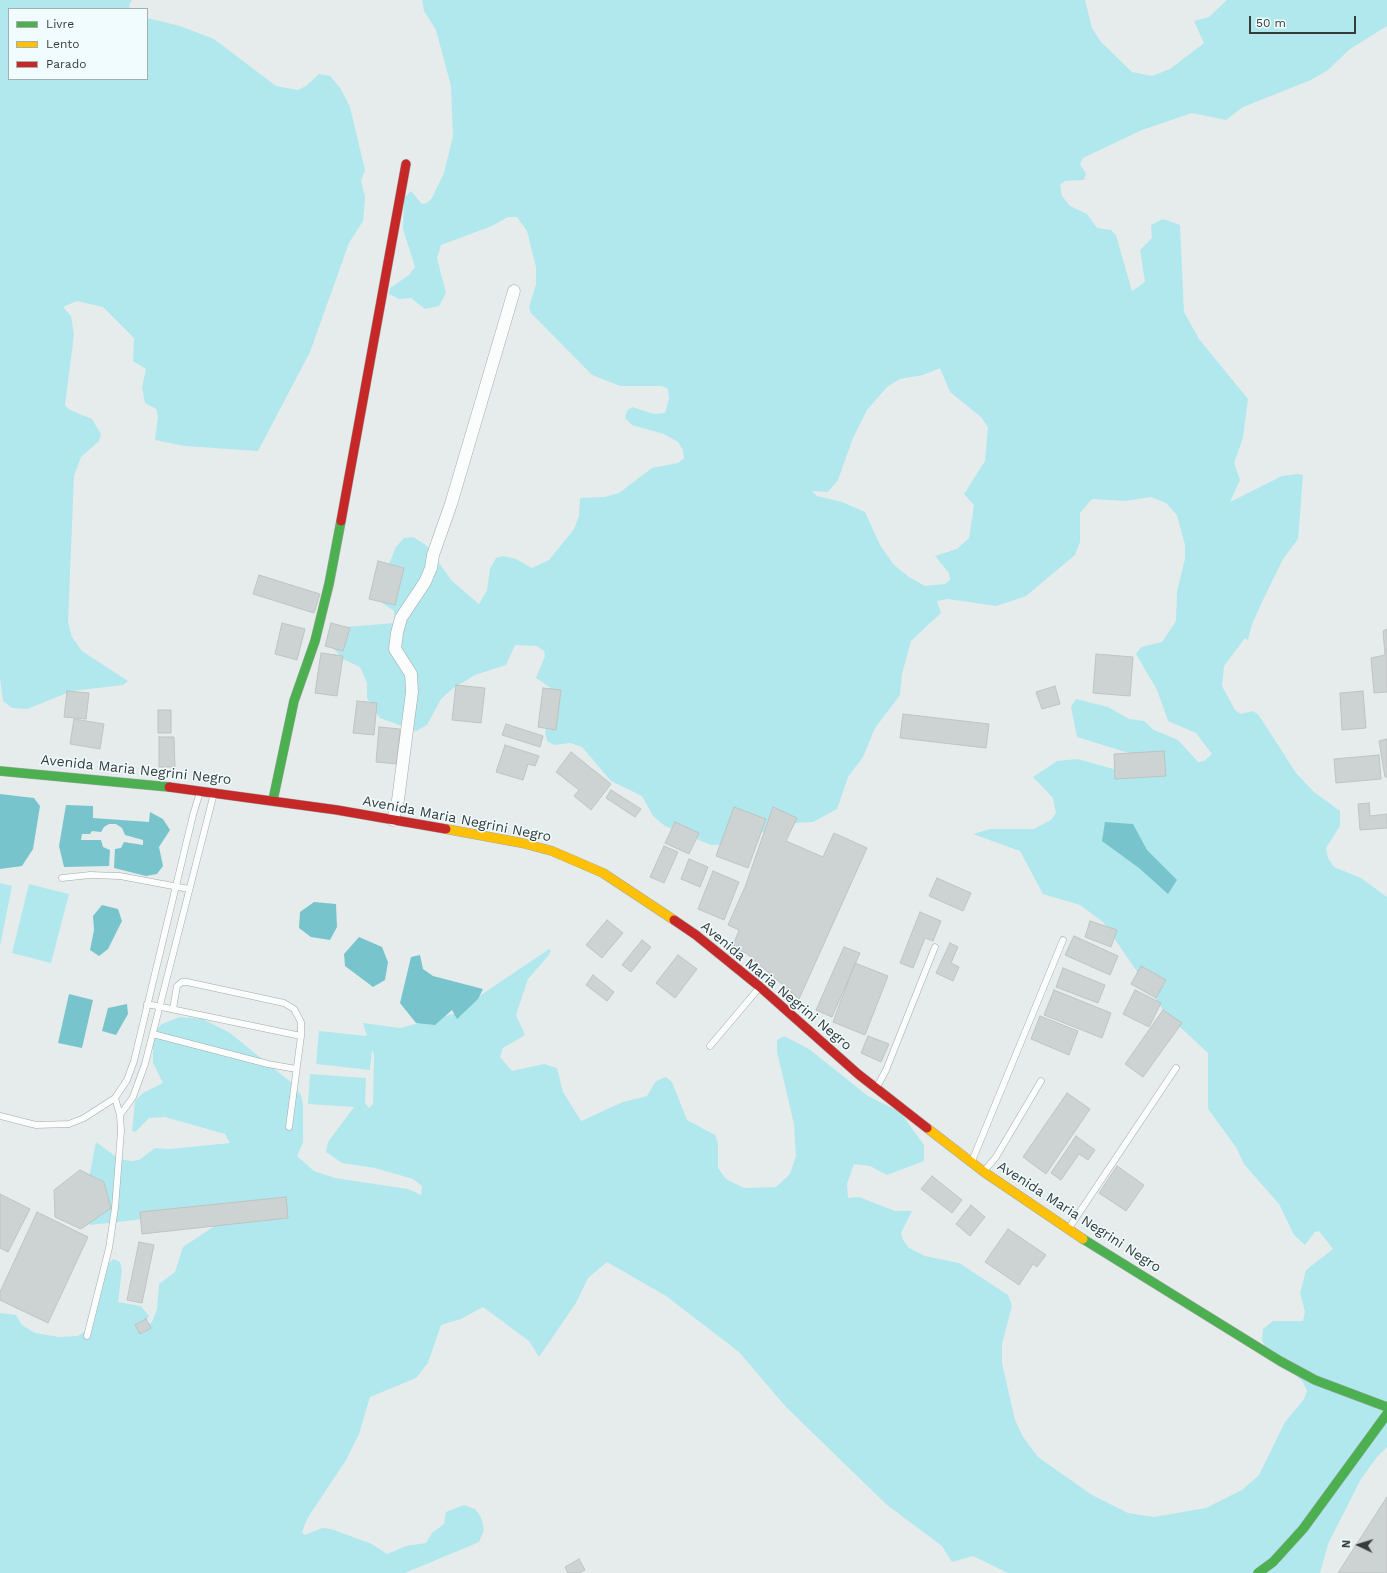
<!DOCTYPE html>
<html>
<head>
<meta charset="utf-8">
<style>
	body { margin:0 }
	#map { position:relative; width:1387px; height:1573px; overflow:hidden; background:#e6ecec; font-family:"Work Sans",sans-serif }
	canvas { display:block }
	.legend { position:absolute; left:8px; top:8px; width:140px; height:72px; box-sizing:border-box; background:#f0fcfd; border:1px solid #a6afaf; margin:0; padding:5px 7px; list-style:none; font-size:12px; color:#363b3b }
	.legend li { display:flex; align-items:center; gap:8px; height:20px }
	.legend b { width:20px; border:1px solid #a6afaf }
	.north { position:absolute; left:1339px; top:1525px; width:40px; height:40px; -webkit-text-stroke:3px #f0fcfd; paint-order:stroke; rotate:274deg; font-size:11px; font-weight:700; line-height:16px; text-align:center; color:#363b3b }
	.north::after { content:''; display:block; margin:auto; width:14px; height:18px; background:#363b3b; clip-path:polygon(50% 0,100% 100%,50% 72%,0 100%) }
	.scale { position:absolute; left:1249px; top:16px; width:107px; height:18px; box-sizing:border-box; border:2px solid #363b3b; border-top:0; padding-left:5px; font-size:12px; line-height:14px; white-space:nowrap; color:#363b3b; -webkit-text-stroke:3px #f0fcfd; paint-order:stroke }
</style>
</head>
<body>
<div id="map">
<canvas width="1387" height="1573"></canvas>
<ul class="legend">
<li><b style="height:5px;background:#4caf50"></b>Livre</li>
<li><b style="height:5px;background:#ffc107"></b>Lento</li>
<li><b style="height:5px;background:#c62828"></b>Parado</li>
</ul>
<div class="north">N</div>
<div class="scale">50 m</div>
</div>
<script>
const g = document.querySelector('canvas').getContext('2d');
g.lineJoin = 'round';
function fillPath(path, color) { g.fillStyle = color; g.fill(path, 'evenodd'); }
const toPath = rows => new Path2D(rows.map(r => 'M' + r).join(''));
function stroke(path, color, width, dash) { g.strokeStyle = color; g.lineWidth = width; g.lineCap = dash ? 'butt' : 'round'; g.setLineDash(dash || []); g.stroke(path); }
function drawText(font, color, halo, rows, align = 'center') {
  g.font = font + ' "Work Sans",sans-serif'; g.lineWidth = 3; g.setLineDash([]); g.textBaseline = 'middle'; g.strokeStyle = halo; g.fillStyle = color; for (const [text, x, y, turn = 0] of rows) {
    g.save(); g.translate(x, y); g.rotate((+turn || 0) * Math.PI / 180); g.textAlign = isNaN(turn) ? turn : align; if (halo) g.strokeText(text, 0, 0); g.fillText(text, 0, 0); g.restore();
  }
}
const green = toPath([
	[0,0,132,0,129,5,130,9,9,9,9,79,147,79,147,18,180,26,214,39,276,86,298,90,306,86,319,74,330,76,341,89,350,107,365,170,361,181,365,197,363,221,349,243,310,352,258,451,185,446,155,440,158,416,156,409,145,403,142,387,146,369,133,361,134,338,103,307,77,301,63,307,71,316,74,335,65,405,70,410,92,419,101,434,99,441,81,457,74,476,68,622,72,637,82,651,128,681,123,685,72,691,27,709,12,708,3,701,0,678],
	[422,0,1085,0,1092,28,1101,42,1132,72,1152,76,1170,69,1204,43,1194,21,1209,17,1227,0,1387,0,1387,26,1350,49,1328,70,1311,80,1243,107,1226,120,1192,113,1142,130,1083,158,1080,164,1086,174,1084,180,1065,181,1060,185,1062,196,1070,206,1087,214,1097,228,1111,230,1116,235,1132,291,1145,282,1140,250,1152,238,1151,225,1163,219,1180,225,1184,312,1199,339,1248,399,1243,438,1234,463,1240,480,1230,502,1282,476,1298,474,1303,475,1298,539,1283,559,1263,600,1252,624,1248,640,1245,638,1224,666,1222,686,1235,710,1241,714,1252,711,1258,714,1296,773,1314,792,1340,811,1340,826,1326,848,1328,858,1334,867,1361,878,1387,897,1387,1447,1377,1457,1361,1479,1328,1544,1320,1573,1008,1573,973,1556,952,1562,942,1546,887,1505,786,1407,739,1352,666,1296,607,1262,588,1278,576,1303,539,1357,529,1341,483,1307,461,1319,441,1325,428,1363,416,1378,370,1397,359,1434,346,1460,307,1519,302,1532,305,1535,322,1528,331,1529,372,1544,387,1554,406,1546,426,1543,432,1533,444,1524,446,1512,464,1505,475,1509,481,1517,484,1530,479,1542,405,1573,0,1573,0,1313,16,1315,22,1325,35,1333,59,1337,78,1336,85,1331,105,1265,114,1259,120,1262,122,1270,118,1302,141,1306,149,1316,144,1326,152,1322,157,1309,159,1284,175,1272,183,1247,222,1221,202,1206,136,1220,90,1225,88,1221,89,1178,96,1142,119,1159,131,1161,139,1160,155,1148,169,1149,230,1143,225,1134,165,1117,149,1118,135,1132,132,1131,135,1101,143,1093,163,1083,153,1063,153,1044,157,1029,162,1024,180,1017,203,1019,230,1033,293,1084,301,1095,303,1105,303,1142,297,1156,314,1171,335,1178,408,1189,421,1195,422,1186,413,1179,375,1168,342,1163,326,1152,328,1142,354,1107,308,1104,310,1074,366,1078,365,1103,369,1108,373,1104,374,1055,372,1049,370,1070,316,1064,319,1031,367,1036,363,1023,400,1028,453,1014,549,949,551,951,548,956,528,979,516,1015,525,1035,503,1048,500,1057,512,1071,544,1064,557,1068,563,1092,581,1121,623,1102,647,1096,656,1081,666,1077,672,1082,687,1120,715,1135,718,1143,718,1168,726,1179,744,1188,776,1187,790,1174,796,1156,794,1124,777,1052,777,1040,784,1036,809,1049,868,1096,900,1112,924,1145,924,1161,887,1175,870,1166,854,1164,847,1184,848,1198,859,1197,895,1211,912,1211,901,1233,903,1240,909,1248,925,1256,959,1263,1008,1295,1012,1306,1002,1344,1002,1363,1015,1420,1023,1437,1038,1457,1092,1495,1128,1513,1154,1517,1206,1508,1242,1490,1259,1475,1285,1422,1304,1399,1307,1391,1303,1382,1267,1351,1262,1340,1263,1329,1273,1321,1303,1321,1305,1312,1300,1293,1306,1270,1333,1249,1319,1231,1315,1232,1305,1245,1294,1235,1279,1204,1244,1164,1236,1147,1208,1109,1208,1053,1166,1014,1103,922,1080,905,1043,894,1020,851,973,834,990,829,1034,829,1051,820,1056,813,1053,798,1033,777,1057,761,1078,759,1124,772,1135,755,1077,737,1071,707,1076,699,1108,707,1129,719,1144,721,1154,730,1178,740,1198,762,1204,761,1212,754,1196,733,1168,721,1157,690,1136,654,1141,647,1162,642,1176,621,1177,591,1185,559,1185,545,1177,515,1166,503,1151,497,1126,501,1092,499,1080,513,1080,542,1075,555,1026,596,996,606,948,599,937,601,941,613,911,641,902,674,900,695,875,728,863,757,848,777,837,809,813,822,779,824,740,844,711,845,665,826,653,816,642,796,611,781,582,747,570,743,554,745,547,741,545,732,554,707,552,689,536,678,545,656,544,651,537,646,515,645,506,665,475,675,452,689,441,699,427,725,416,731,380,718,367,698,367,683,360,667,343,659,334,649,335,638,345,627,395,623,394,611,378,600,376,595,396,547,404,538,413,537,426,545,452,581,479,604,487,590,490,569,496,558,503,556,516,559,532,568,549,560,574,529,579,516,580,498,604,497,619,493,652,468,678,463,684,458,683,450,678,442,664,434,632,425,625,418,627,411,632,407,654,414,665,413,669,399,668,389,662,386,620,386,592,375,531,313,529,307,536,284,536,267,527,231,517,217,508,217,492,226,441,245,437,258,446,293,439,306,425,309,411,298,399,299,389,294,390,288,409,275,415,267,403,229,404,198,411,191,422,204,427,203,432,198,444,173,453,136,451,86,436,30,424,11],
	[940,368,950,392,981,417,988,427,985,461,964,494,974,505,969,538,957,549,935,556,949,573,950,580,945,584,925,586,909,577,894,565,880,545,865,512,842,502,817,496,812,491,828,492,838,480,853,438,867,410,887,387,900,379,923,375],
	[0,883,12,886,0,946],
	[29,884,69,894,51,963,12,953]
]);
const water = toPath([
	[0,794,34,798,40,806,33,849,22,866,0,869],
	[66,805,93,806,93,818,149,822,150,812,163,819,170,830,159,847,163,866,157,874,146,876,114,868,115,849,121,848,124,842,143,845,143,840,125,835,122,828,116,824,109,824,104,827,101,832,92,831,90,834,82,834,81,840,101,840,103,847,110,850,109,866,64,867,59,846],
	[1105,822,1133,824,1147,850,1177,880,1168,894,1139,868,1102,841],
	[314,902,336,904,337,927,330,940,311,937,299,928,300,912],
	[102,905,118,909,122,921,108,949,99,956,90,950,94,930,93,916],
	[359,937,382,947,388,962,385,980,373,987,345,966,344,954],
	[420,955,423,969,433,976,483,989,478,999,457,1019,452,1010,435,1025,416,1023,400,1003,411,957],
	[69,994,93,1000,82,1048,58,1043],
	[127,1004,128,1014,116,1035,102,1031,108,1008]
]);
const building = toPath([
	[378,561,404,568,395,605,369,599,378,561],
	[259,575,320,594,314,613,253,594,259,575],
	[282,623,305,629,297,660,275,654,282,623],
	[331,623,350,628,343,651,325,646,331,623],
	[1387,629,1387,692,1374,693,1371,658,1385,655,1383,631,1387,629],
	[321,653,343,656,337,696,315,693,321,653],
	[1096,654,1133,657,1130,696,1093,693,1096,654],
	[456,685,485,688,481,723,452,720,456,685],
	[1055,686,1060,704,1042,709,1036,692,1055,686],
	[543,688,561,690,556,730,538,727,543,688],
	[67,691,89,693,86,719,64,717,67,691],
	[1363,691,1366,728,1342,730,1340,693,1363,691],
	[357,701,377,703,374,735,353,733,357,701],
	[158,710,171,710,171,733,158,733,158,710],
	[903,714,989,724,986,748,900,738,903,714],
	[74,719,104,724,100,749,70,744,74,719],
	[506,724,543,736,540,747,502,735,506,724],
	[379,727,400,729,397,764,376,762,379,727],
	[159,737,174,737,175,767,159,767,159,737],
	[1387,739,1387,777,1385,777,1379,741,1387,739],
	[505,745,539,756,535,766,528,764,523,780,496,772,505,745],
	[1164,751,1166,776,1115,779,1114,754,1164,751],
	[571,752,611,784,591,810,574,796,579,790,556,772,571,752],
	[1379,755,1381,779,1336,783,1334,759,1379,755],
	[611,790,641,809,635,817,606,798,611,790],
	[1369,803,1370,816,1387,814,1387,828,1360,830,1358,804,1369,803],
	[734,807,766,819,748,868,716,856,734,807],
	[773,807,797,818,786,841,823,857,834,833,867,848,799,999,746,953,732,948,739,930,728,925,745,887,773,807],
	[675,822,699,833,689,854,665,843,675,822],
	[664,846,678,852,664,883,650,877,664,846],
	[689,859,708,867,700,887,681,879,689,859],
	[713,871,739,882,724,920,698,909,713,871],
	[937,878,971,893,963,911,929,896,937,878],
	[920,912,941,921,933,941,925,938,913,968,900,963,920,912],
	[607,920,623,933,602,958,586,945,607,920],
	[1090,921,1117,930,1111,947,1085,937,1090,921],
	[1074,936,1118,956,1110,975,1065,955,1074,936],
	[642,940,651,947,631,972,622,965,642,940],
	[950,943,958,947,951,963,959,967,953,981,936,973,950,943],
	[844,947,860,953,832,1017,816,1010,844,947],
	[678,955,697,969,675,998,656,983,678,955],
	[855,963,888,976,865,1035,833,1022,855,963],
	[1141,966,1166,980,1156,998,1131,984,1141,966],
	[1063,968,1105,985,1098,1003,1056,987,1063,968],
	[593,975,614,992,607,1001,586,985,593,975],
	[1054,990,1111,1013,1102,1038,1044,1015,1054,990],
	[1135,990,1161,1003,1149,1027,1123,1014,1135,990],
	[1163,1010,1182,1023,1143,1077,1125,1064,1163,1010],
	[1040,1016,1078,1031,1069,1055,1031,1039,1040,1016],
	[868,1036,889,1044,881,1062,861,1053,868,1036],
	[1067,1093,1090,1109,1046,1174,1023,1157,1067,1093],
	[1076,1136,1095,1150,1088,1160,1079,1154,1061,1180,1051,1173,1076,1136],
	[1117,1166,1144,1185,1126,1211,1099,1193,1117,1166],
	[80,1170,104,1182,111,1208,81,1229,55,1217,54,1190,80,1170],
	[932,1176,962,1200,952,1213,921,1189,932,1176],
	[0,1194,30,1209,8,1252,0,1248,0,1194],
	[286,1197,288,1218,142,1234,140,1212,286,1197],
	[971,1205,985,1217,970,1236,956,1224,971,1205],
	[37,1212,88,1237,48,1323,0,1300,0,1292,37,1212],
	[1008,1229,1046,1255,1037,1267,1033,1264,1019,1285,985,1262,1008,1229],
	[139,1242,154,1245,142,1303,127,1300,139,1242],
	[146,1319,151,1328,140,1334,135,1325,146,1319],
	[1387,1497,1387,1573,1338,1573,1387,1497],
	[579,1559,585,1570,579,1573,568,1573,565,1567,579,1559]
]);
const lane = toPath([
	[62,878,90,875,120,876,189,889],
	[147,1004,301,1036],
	[173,1009,177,986,182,982,187,982,284,1003,294,1009,301,1022,301,1036,289,1127],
	[153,1034,268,1064,296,1069],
	[710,1046,759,988],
	[877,1087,886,1070,935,947],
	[120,1115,133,1097,145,1064,214,793],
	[0,1116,36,1125,69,1124,84,1118,115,1098,127,1080,134,1061,193,815,200,792],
	[972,1161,1063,940],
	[985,1170,996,1157,1041,1081],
	[1069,1228,1176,1068],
	[87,1336,109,1248,115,1208,121,1131,120,1115,115,1098]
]);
const street = toPath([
	[393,820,398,800,412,692,411,674,395,649,397,633,401,618,425,582,431,568,433,555,451,504,514,291]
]);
const fast = toPath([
	[0,771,169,787],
	[273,800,294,701,315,641,329,584,341,521],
	[1083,1239,1280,1361,1315,1380,1387,1407],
	[1258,1573,1273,1562,1303,1529,1387,1414]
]);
const slow = toPath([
	[446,829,522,843,552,851,603,873,674,920],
	[927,1128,984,1172,1083,1239]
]);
const jam = toPath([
	[341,521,406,164],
	[169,787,337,810,446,829],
	[674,920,696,935,760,987,858,1074,927,1128]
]);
const streetNames = [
	["Avenida Maria Negrini Negro",136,770,6],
	["Avenida Maria Negrini Negro",457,819,11],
	["Avenida Maria Negrini Negro",776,986,40],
	["Avenida Maria Negrini Negro",1079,1217,33]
];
fillPath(green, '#b1e8ed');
fillPath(water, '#78c4cc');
fillPath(building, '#cdd2d2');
stroke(building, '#bec3c3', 1);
stroke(lane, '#a3a8a8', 7);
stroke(street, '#a3a8a8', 13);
stroke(fast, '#a3a8a8', 10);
stroke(slow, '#a3a8a8', 10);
stroke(jam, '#a3a8a8', 10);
stroke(lane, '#fbfcfc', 6);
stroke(street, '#fbfcfc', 12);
stroke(fast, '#4caf50', 9);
stroke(slow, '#ffc107', 9);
stroke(jam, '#c62828', 9);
drawText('14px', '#363b3b', '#f0fcfd', streetNames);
</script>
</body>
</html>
